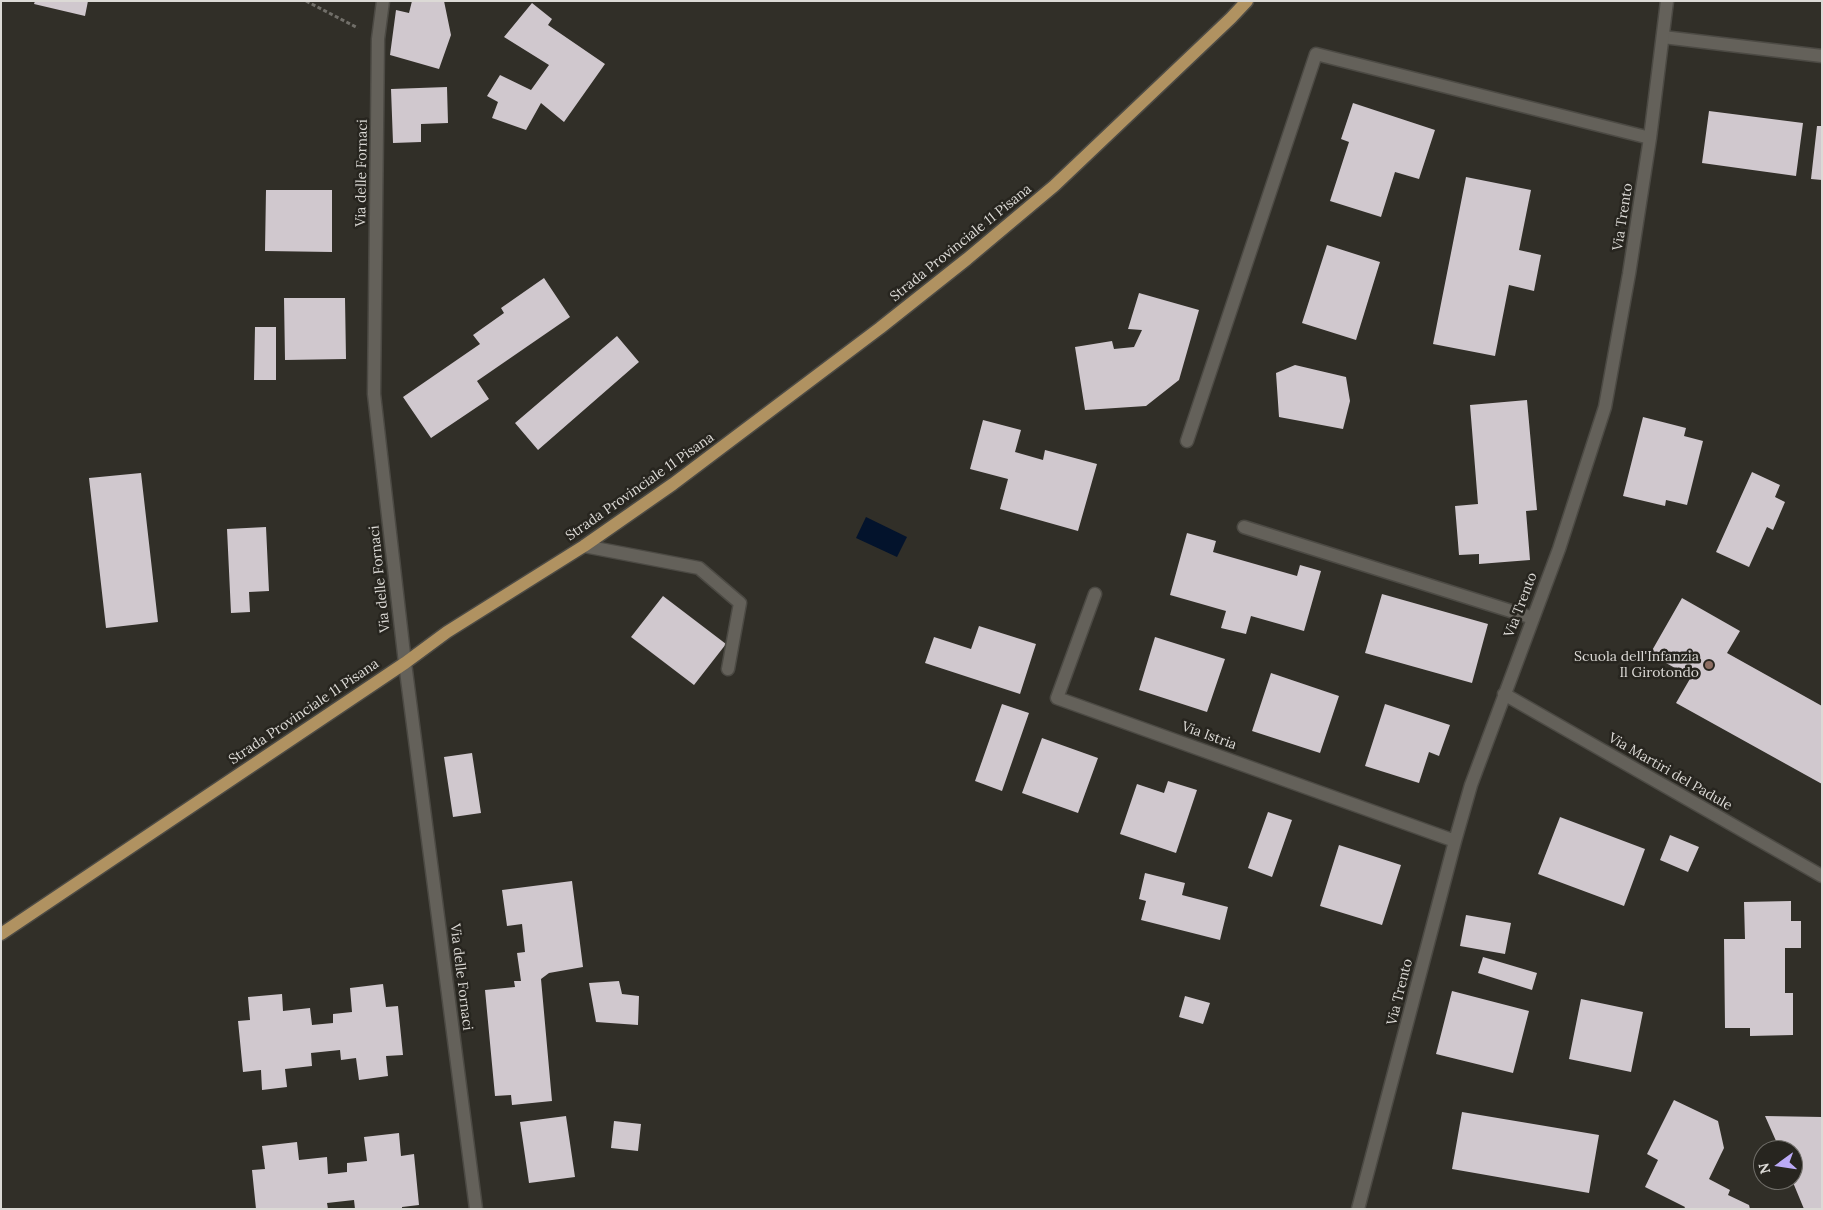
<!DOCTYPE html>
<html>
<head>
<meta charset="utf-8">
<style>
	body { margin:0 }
	#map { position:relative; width:1823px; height:1210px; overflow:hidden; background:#312f28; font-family:Lora,serif }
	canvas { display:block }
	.frame { position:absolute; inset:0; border:2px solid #dcdad6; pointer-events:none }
	.north { position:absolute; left:1753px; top:1140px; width:50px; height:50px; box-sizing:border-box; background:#27251f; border:1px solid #6f6d68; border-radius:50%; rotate:256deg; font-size:14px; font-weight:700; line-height:20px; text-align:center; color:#dcdad6 }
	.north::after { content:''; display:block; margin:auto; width:18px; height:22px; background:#bbaaf6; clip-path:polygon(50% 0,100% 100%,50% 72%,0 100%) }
</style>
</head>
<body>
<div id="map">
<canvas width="1823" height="1210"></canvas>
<div class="frame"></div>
<div class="north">N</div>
</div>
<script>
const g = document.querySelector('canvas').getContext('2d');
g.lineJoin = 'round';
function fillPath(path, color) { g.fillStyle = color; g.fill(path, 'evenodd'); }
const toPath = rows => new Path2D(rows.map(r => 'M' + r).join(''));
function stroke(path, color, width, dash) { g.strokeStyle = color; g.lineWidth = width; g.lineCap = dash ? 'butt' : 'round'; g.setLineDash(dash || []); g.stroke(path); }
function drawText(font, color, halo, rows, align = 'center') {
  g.font = font + ' Lora,serif'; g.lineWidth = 5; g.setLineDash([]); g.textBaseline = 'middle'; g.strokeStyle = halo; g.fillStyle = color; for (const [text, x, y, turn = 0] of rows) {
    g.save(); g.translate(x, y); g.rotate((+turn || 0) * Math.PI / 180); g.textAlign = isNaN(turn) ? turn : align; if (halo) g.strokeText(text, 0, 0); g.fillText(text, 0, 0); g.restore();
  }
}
const water = toPath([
	[866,517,907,537,897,557,856,538]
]);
const building = toPath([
	[35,1,88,1,85,16,34,4],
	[412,1,444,1,451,35,439,69,390,55,396,10,409,13],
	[532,3,552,19,548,25,605,64,564,122,541,103,526,130,492,118,498,102,487,96,500,75,531,90,549,65,504,37],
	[447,87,448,123,421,124,421,142,393,143,391,89],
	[1353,103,1435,130,1419,179,1395,172,1381,217,1330,201,1349,142,1341,139],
	[1709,111,1803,123,1796,176,1702,163],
	[1817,126,1822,126,1822,180,1811,179],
	[1466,177,1531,190,1519,250,1541,255,1534,291,1509,285,1495,356,1433,344],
	[266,190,332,190,332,252,265,251],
	[1327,245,1380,262,1356,340,1302,323],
	[544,278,570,317,477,381,489,399,431,438,403,397,480,344,473,335,504,313,501,308],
	[1139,293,1199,310,1179,380,1146,406,1085,410,1075,347,1112,341,1114,349,1134,347,1142,330,1128,329],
	[284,298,345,298,346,359,285,360],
	[255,327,276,327,276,380,254,380],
	[617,336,639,362,538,450,515,423],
	[1295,365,1346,377,1350,401,1343,429,1279,417,1276,373],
	[1527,400,1537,510,1526,511,1530,560,1479,564,1479,554,1459,555,1455,506,1478,504,1470,405],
	[1643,417,1686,428,1684,436,1703,441,1687,505,1666,500,1665,506,1623,496],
	[983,420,1021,430,1015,452,1043,460,1045,450,1097,464,1078,531,1000,509,1008,479,970,469],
	[1752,472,1780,485,1775,497,1785,502,1773,530,1767,527,1749,567,1716,552],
	[141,473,158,622,106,628,89,478],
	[266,527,269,591,249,592,250,612,231,613,227,529],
	[1187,533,1216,541,1213,552,1297,576,1300,565,1321,571,1304,631,1251,616,1246,634,1221,628,1226,611,1170,595],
	[1382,594,1488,624,1472,683,1365,653],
	[663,596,726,644,694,685,631,637],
	[1682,598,1740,631,1727,653,1822,706,1822,784,1676,703,1691,677,1650,654],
	[979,626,1036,644,1020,694,925,663,934,637,971,649],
	[1155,637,1225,659,1207,712,1139,690],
	[1271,673,1339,696,1320,753,1252,731],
	[1002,704,1029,713,1002,791,975,781],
	[1385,704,1450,725,1439,756,1429,752,1419,783,1365,766],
	[1042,738,1098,758,1078,813,1022,793],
	[472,753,481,813,453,817,444,757],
	[1168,781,1197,790,1176,853,1120,834,1137,784,1164,793],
	[1268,812,1292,820,1272,877,1248,868],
	[1560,817,1645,849,1624,906,1538,874],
	[1670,835,1699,847,1688,872,1660,860],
	[1339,845,1401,865,1382,925,1320,906],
	[1145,873,1185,883,1182,895,1228,907,1220,940,1141,920,1146,901,1139,899],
	[572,881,583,967,549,973,541,979,552,1101,512,1105,511,1095,495,1096,485,990,515,987,514,981,521,981,517,953,525,952,522,924,507,926,502,890],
	[1791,901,1791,921,1801,921,1801,948,1785,948,1785,993,1793,993,1793,1035,1750,1036,1750,1028,1725,1028,1724,939,1745,939,1744,902],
	[1466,915,1511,923,1505,954,1460,946],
	[1483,957,1537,973,1532,990,1478,973],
	[619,981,622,994,639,996,638,1025,596,1022,589,983],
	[383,984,386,1007,398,1006,403,1055,386,1056,388,1076,359,1080,356,1058,341,1060,340,1050,311,1053,312,1066,285,1069,287,1087,262,1090,261,1070,243,1072,238,1021,250,1020,248,997,282,994,283,1011,310,1008,312,1025,333,1023,333,1014,352,1012,350,988],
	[1452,991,1529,1011,1513,1073,1436,1054],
	[1185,996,1210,1003,1203,1024,1179,1017],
	[1581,999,1643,1012,1631,1072,1569,1059],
	[1674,1100,1718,1121,1724,1148,1709,1179,1730,1190,1728,1195,1749,1205,1750,1209,1684,1209,1685,1207,1645,1187,1658,1160,1647,1154],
	[1462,1112,1599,1135,1589,1193,1452,1169],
	[566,1116,575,1177,529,1183,520,1122],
	[1765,1116,1822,1117,1822,1209,1804,1209,1792,1180,1793,1150,1780,1150],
	[614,1121,641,1124,638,1151,611,1148],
	[399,1133,401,1156,414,1154,419,1205,402,1207,402,1209,355,1209,354,1200,327,1203,328,1209,256,1209,252,1170,265,1169,262,1146,297,1142,299,1160,327,1157,328,1174,347,1172,347,1163,367,1161,364,1137]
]);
const path = toPath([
	[306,1,358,28]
]);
const lane = toPath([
	[1663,37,1822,56],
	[1244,527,1533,618],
	[584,546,699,568,740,603,728,669]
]);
const street = toPath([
	[383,1,378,39,374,394,405,663,476,1209],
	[1187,441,1316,54,1650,138],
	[1095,594,1057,698,1455,841],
	[1504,694,1822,876],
	[1358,1209,1455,841,1471,785,1559,549,1605,407,1629,274,1650,138,1667,1]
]);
const primary = toPath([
	[1,934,405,663,447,632,584,546,673,484,880,328,967,259,1054,186,1231,18,1247,1]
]);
const markers = [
	[1709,665,5,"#8d6e63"]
];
const streetNames = [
	["Via delle Fornaci",362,173,-89],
	["Via Trento",1623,217,-81],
	["Strada Provinciale 11 Pisana",961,243,-39],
	["Strada Provinciale 11 Pisana",640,487,-35],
	["Via delle Fornaci",380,579,-96],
	["Via Trento",1521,605,-69],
	["Strada Provinciale 11 Pisana",304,712,-34],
	["Via Istria",1209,736,20],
	["Via Martiri del Padule",1670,772,30],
	["Via delle Fornaci",461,977,83],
	["Via Trento",1400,992,-76]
];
const poiNames = [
	["Scuola dell'Infanzia",1699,657],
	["Il Girotondo",1699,673]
];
fillPath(water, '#03132c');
fillPath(building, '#d0c8ce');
stroke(lane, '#4c4a44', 15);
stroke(street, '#4c4a44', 15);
stroke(primary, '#4c4a44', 15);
stroke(path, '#716f69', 3, [4, 2.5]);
stroke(lane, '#64615a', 12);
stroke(street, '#64615a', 12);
stroke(primary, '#b09261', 12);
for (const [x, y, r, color] of markers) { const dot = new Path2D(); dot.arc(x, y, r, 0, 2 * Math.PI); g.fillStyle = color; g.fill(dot); stroke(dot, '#27251f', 2); }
drawText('14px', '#dcdad6', '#27251f', streetNames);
drawText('14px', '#dcdad6', '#27251f', poiNames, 'right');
</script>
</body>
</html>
